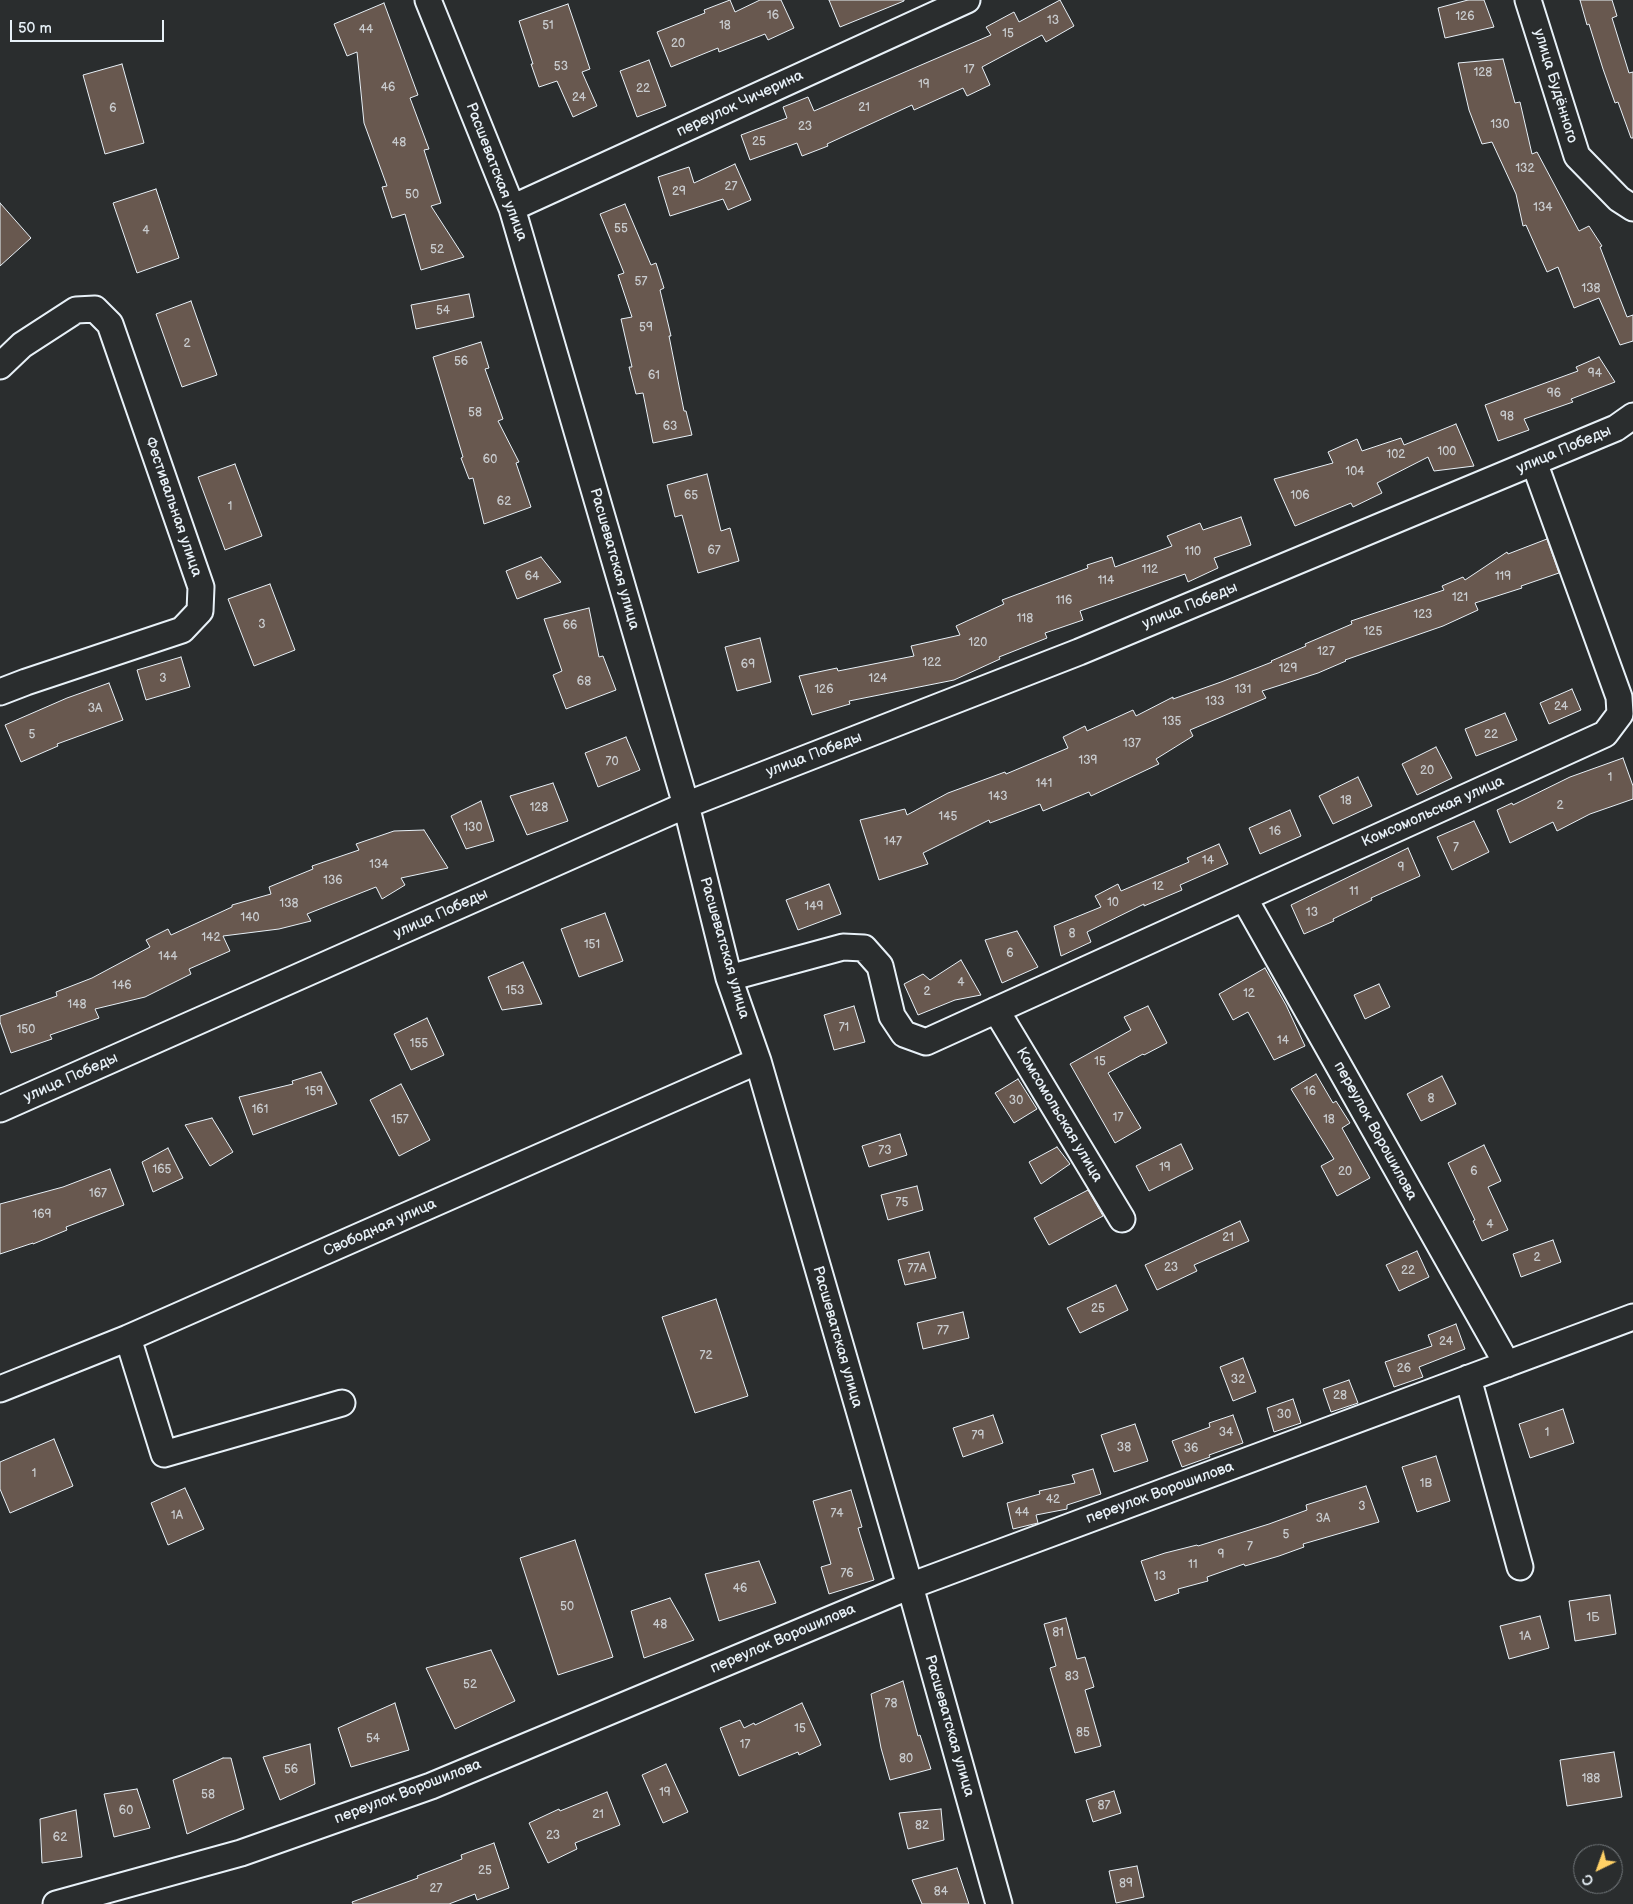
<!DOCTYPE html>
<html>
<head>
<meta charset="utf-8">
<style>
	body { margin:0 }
	#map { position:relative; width:1633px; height:1904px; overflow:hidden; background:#2a2d2e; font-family:"Balsamiq Sans",sans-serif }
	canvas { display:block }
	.north { position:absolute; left:1573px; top:1844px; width:50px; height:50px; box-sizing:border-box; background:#2a2d2e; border:1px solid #767b7f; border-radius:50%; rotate:222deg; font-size:14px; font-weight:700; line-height:20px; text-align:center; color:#e8f1f8 }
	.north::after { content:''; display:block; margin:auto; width:18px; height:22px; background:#ffd166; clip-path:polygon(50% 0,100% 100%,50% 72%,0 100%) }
	.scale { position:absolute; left:10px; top:20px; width:154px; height:22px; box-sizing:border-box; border:2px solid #e8f1f8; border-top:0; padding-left:6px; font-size:15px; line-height:18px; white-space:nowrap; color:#e8f1f8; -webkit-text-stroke:4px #2a2d2e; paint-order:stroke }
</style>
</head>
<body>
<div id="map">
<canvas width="1633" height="1904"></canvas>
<div class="north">С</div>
<div class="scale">50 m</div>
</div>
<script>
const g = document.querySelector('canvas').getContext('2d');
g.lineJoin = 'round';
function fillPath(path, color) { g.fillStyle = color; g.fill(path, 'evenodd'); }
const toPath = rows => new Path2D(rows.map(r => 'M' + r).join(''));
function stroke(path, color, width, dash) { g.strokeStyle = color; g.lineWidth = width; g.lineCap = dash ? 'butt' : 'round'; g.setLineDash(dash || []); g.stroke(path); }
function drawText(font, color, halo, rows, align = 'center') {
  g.font = font + ' "Balsamiq Sans",sans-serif'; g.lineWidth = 4; g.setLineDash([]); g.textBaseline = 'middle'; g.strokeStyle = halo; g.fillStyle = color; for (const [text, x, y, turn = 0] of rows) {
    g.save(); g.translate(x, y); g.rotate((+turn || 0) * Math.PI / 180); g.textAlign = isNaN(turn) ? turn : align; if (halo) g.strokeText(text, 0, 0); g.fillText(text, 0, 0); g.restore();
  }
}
const building = toPath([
	[730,0,735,12,760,0,781,0,794,28,768,40,765,34,719,52,718,48,671,67,657,32,705,13,704,10,730,0],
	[829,0,904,0,904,1,840,27,829,0],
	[1060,0,1074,26,1046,42,1042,35,982,67,990,85,967,96,963,88,914,110,912,105,827,144,828,146,802,156,797,143,750,160,741,135,787,118,783,107,808,97,814,111,991,35,986,27,1014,12,1019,22,1060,0],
	[1468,0,1484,0,1494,27,1445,38,1438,8,1468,0],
	[1580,0,1612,0,1617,16,1612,18,1629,73,1633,72,1633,138,1631,138,1618,102,1615,103,1603,69,1589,24,1587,25,1580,0],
	[384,3,418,95,410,98,429,149,424,150,441,203,431,206,464,257,421,270,405,214,392,218,382,187,387,186,364,123,357,52,347,56,334,24,384,3],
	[568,4,590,69,582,72,597,106,573,117,557,81,539,87,531,64,533,64,519,21,568,4],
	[1503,59,1515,103,1520,102,1532,154,1537,152,1579,231,1589,226,1602,246,1600,247,1627,317,1633,315,1633,341,1620,345,1599,298,1574,308,1558,267,1547,272,1526,225,1523,226,1516,194,1492,142,1482,144,1469,110,1458,63,1503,59],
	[649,60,666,106,637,117,620,71,649,60],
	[122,64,144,143,105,154,83,75,122,64],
	[735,164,751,200,728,210,723,199,670,216,658,177,689,167,694,183,735,164],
	[156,189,179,258,137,273,113,203,156,189],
	[0,203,31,238,0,266,0,203],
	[625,204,651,265,656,263,664,288,660,290,671,336,669,336,684,411,686,411,692,435,653,443,643,393,636,394,629,367,632,367,621,319,632,317,618,275,624,273,600,214,625,204],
	[469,294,474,317,416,329,411,305,469,294],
	[191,301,217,375,182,387,156,314,191,301],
	[481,342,489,368,485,369,503,419,498,421,519,462,516,463,531,507,484,524,473,478,469,479,461,458,463,457,433,357,481,342],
	[1599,357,1615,382,1571,399,1573,402,1524,419,1529,430,1498,441,1485,405,1578,371,1576,367,1599,357],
	[1456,424,1474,466,1434,471,1428,457,1377,483,1382,493,1353,507,1351,503,1295,526,1274,479,1333,463,1328,452,1357,439,1362,451,1401,438,1404,445,1456,424],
	[235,464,262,536,225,550,198,477,235,464],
	[707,474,721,531,730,528,739,561,698,573,682,515,675,517,667,485,707,474],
	[1241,517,1251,545,1214,558,1218,568,1188,582,1185,574,1080,611,1083,620,1045,633,1047,638,999,657,1000,659,954,680,849,701,850,704,812,715,799,676,837,668,838,671,914,656,911,646,960,635,956,626,1004,604,1002,600,1088,568,1087,565,1112,557,1115,567,1172,546,1167,536,1200,523,1203,530,1241,517],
	[1547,539,1559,573,1521,586,1522,588,1475,603,1478,610,1443,626,1345,660,1346,661,1318,673,1262,691,1266,698,1190,730,1193,736,1156,759,1159,764,1091,796,1089,792,1043,811,1040,804,990,823,989,820,923,853,928,864,879,880,860,820,905,809,907,815,948,793,1005,772,1006,774,1068,748,1063,737,1085,726,1087,731,1133,710,1136,716,1173,697,1173,699,1221,682,1272,662,1271,661,1306,646,1305,644,1352,624,1351,621,1444,590,1442,586,1463,577,1465,580,1507,552,1508,554,1547,539],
	[541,557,561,582,517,599,506,571,541,557],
	[270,584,295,650,254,666,228,599,270,584],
	[589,608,599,657,603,656,616,690,566,709,553,675,562,671,544,619,589,608],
	[760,638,771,682,737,691,725,647,760,638],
	[181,657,190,687,146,700,137,670,181,657],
	[109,683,123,720,57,744,58,746,21,762,5,725,67,698,109,683],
	[1572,689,1581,710,1549,724,1540,703,1572,689],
	[1505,713,1517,740,1476,756,1465,729,1505,713],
	[626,737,640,770,598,787,585,753,626,737],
	[1436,747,1452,778,1417,795,1402,764,1436,747],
	[1623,758,1633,786,1633,799,1590,814,1557,831,1553,822,1510,843,1497,810,1512,803,1513,805,1570,777,1623,758],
	[1358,777,1372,806,1333,824,1319,796,1358,777],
	[553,783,568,821,527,835,510,796,553,783],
	[481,801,494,841,466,849,451,816,481,801],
	[1290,810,1301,836,1260,854,1249,828,1290,810],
	[1474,821,1489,852,1452,870,1437,837,1474,821],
	[424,830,448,868,401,878,405,885,382,899,376,887,307,914,311,921,279,929,223,936,230,951,189,969,191,974,145,997,95,1009,99,1018,50,1035,52,1039,11,1053,0,1022,0,1016,57,996,56,992,92,978,150,947,146,940,168,929,171,935,232,907,232,905,271,894,269,887,313,869,312,866,359,850,356,844,394,831,424,830],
	[1219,844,1228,864,1180,885,1182,890,1144,906,1144,904,1087,932,1091,942,1061,956,1054,926,1101,907,1095,896,1118,884,1121,891,1189,862,1187,858,1219,844],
	[1408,848,1420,876,1371,898,1372,900,1333,919,1334,921,1304,934,1291,905,1408,848],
	[829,884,841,914,798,930,786,900,829,884],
	[605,913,623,961,579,977,561,929,605,913],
	[1017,931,1038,967,1002,983,985,940,1017,931],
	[961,960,981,995,955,1000,918,1015,904,984,923,974,930,980,961,960],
	[523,962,542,1004,502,1010,488,977,523,962],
	[1265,968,1286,1005,1305,1046,1274,1060,1248,1012,1233,1020,1219,994,1265,968],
	[1379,984,1390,1007,1365,1019,1354,995,1379,984],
	[854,1006,865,1042,834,1050,824,1015,854,1006],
	[1148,1006,1167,1043,1144,1055,1143,1054,1108,1073,1141,1128,1115,1143,1070,1064,1131,1030,1124,1017,1148,1006],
	[427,1018,444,1055,411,1070,394,1034,427,1018],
	[321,1072,337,1104,253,1135,239,1097,293,1084,292,1081,321,1072],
	[1316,1074,1333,1103,1336,1101,1350,1123,1342,1128,1370,1178,1337,1196,1321,1166,1334,1159,1291,1089,1316,1074],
	[1442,1076,1456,1104,1421,1121,1407,1094,1442,1076],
	[1018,1079,1037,1109,1014,1123,995,1093,1018,1079],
	[401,1084,430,1140,399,1156,370,1100,401,1084],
	[212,1118,233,1152,210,1166,185,1125,212,1118],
	[900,1134,907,1155,869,1167,862,1146,900,1134],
	[1181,1144,1193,1169,1149,1191,1136,1166,1181,1144],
	[1484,1145,1501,1181,1488,1187,1508,1230,1482,1241,1473,1221,1475,1220,1448,1163,1484,1145],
	[1057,1147,1070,1164,1041,1184,1029,1162,1057,1147],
	[168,1148,183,1178,153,1192,142,1162,168,1148],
	[110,1169,124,1205,66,1227,67,1230,33,1244,33,1243,0,1254,0,1204,63,1187,110,1169],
	[917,1186,923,1210,888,1220,881,1195,917,1186],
	[1088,1190,1103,1216,1049,1245,1034,1218,1088,1190],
	[1240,1221,1249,1241,1194,1265,1197,1271,1157,1290,1145,1265,1240,1221],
	[1553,1240,1561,1262,1521,1277,1513,1254,1553,1240],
	[1417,1251,1429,1277,1399,1291,1386,1265,1417,1251],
	[929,1252,936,1278,905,1285,898,1260,929,1252],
	[1116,1285,1128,1310,1080,1333,1067,1308,1116,1285],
	[716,1299,748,1396,695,1413,662,1317,716,1299],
	[963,1312,969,1338,923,1349,917,1323,963,1312],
	[1456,1324,1465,1349,1419,1367,1423,1377,1394,1387,1385,1362,1432,1346,1428,1335,1456,1324],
	[1243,1358,1256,1392,1233,1401,1220,1367,1243,1358],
	[1349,1380,1358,1403,1331,1412,1323,1389,1349,1380],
	[1293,1399,1301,1423,1274,1432,1267,1408,1293,1399],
	[1563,1409,1574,1443,1530,1458,1519,1424,1563,1409],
	[993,1415,1003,1443,963,1457,953,1428,993,1415],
	[1233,1415,1243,1443,1209,1455,1210,1457,1182,1467,1172,1441,1210,1427,1209,1423,1233,1415],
	[1135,1424,1148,1461,1114,1472,1101,1435,1135,1424],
	[54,1439,73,1486,10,1513,0,1489,0,1462,54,1439],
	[1436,1456,1450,1501,1417,1512,1402,1467,1436,1456],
	[1093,1469,1101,1494,1067,1505,1067,1509,1036,1515,1038,1523,1013,1529,1007,1503,1040,1494,1039,1491,1075,1483,1072,1475,1093,1469],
	[1366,1486,1379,1522,1303,1544,1304,1547,1279,1556,1245,1566,1244,1564,1207,1577,1208,1581,1178,1589,1179,1593,1155,1601,1141,1561,1165,1553,1197,1545,1198,1546,1269,1524,1307,1510,1306,1505,1366,1486],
	[185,1488,204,1529,168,1545,151,1503,185,1488],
	[851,1490,862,1527,858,1528,874,1580,829,1594,821,1567,831,1564,813,1501,851,1490],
	[575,1540,613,1657,558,1675,520,1558,575,1540],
	[759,1561,776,1603,719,1621,705,1574,759,1561],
	[1610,1595,1616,1634,1575,1641,1569,1601,1610,1595],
	[670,1598,694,1640,644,1658,631,1611,670,1598],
	[1540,1616,1549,1648,1509,1659,1500,1626,1540,1616],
	[1066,1618,1077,1659,1085,1657,1094,1687,1085,1690,1101,1746,1075,1753,1050,1668,1056,1666,1044,1624,1066,1618],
	[491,1650,515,1701,455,1729,426,1668,491,1650],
	[903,1681,918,1736,920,1735,931,1769,890,1780,881,1748,871,1694,903,1681],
	[395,1703,409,1750,351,1767,338,1728,395,1703],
	[802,1703,821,1745,799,1755,798,1752,739,1776,720,1728,740,1720,744,1728,754,1723,755,1725,802,1703],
	[310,1744,315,1784,280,1800,263,1757,310,1744],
	[1614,1752,1622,1797,1567,1806,1560,1760,1614,1752],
	[223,1758,231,1758,244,1809,187,1834,173,1780,223,1758],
	[666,1764,688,1812,663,1823,642,1775,666,1764],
	[137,1789,150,1828,114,1837,104,1794,137,1789],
	[1114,1791,1121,1813,1093,1822,1086,1800,1114,1791],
	[607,1792,620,1825,575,1843,577,1849,548,1863,529,1823,559,1809,560,1811,607,1792],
	[941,1809,944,1840,908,1849,899,1813,941,1809],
	[76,1810,82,1857,42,1863,40,1819,76,1810],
	[494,1843,509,1888,477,1900,475,1894,449,1904,353,1904,352,1902,418,1878,417,1876,462,1859,461,1855,494,1843],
	[1137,1866,1144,1897,1116,1903,1109,1871,1137,1866],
	[957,1868,969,1904,922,1904,912,1880,957,1868]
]);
const minor = toPath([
	[428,0,512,208,686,805,729,978,758,1061,910,1586,999,1904],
	[1528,0,1577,156,1619,199,1633,208],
	[512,208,967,0],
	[0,366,22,345,76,310,95,309,110,324,201,587,200,611,182,630,26,682,0,692],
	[1244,898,1507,1364],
	[729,978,843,947,864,948,880,966,892,1016,904,1034,926,1042,1605,734,1620,714,1619,697,1534,462],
	[996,1010,1122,1219],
	[0,1109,686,805,1079,652,1616,428,1633,416],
	[128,1338,164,1454,342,1403],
	[1468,1378,1520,1567],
	[0,1389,128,1338,758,1061],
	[56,1904,241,1853,431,1786,910,1586,1633,1317]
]);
const numberNames = [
	["16",773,16],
	["126",1465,17],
	["13",1053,21],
	["51",548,26],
	["18",725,26],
	["44",366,30],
	["15",1008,34],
	["20",678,44],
	["53",561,67],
	["17",969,70],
	["128",1483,73],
	["19",924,85],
	["46",388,88],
	["22",643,89],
	["24",579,98],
	["21",864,108],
	["6",113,109],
	["130",1500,125],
	["23",805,127],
	["25",759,142],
	["48",399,143],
	["132",1525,169],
	["27",731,187],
	["29",679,192],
	["50",412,195],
	["134",1543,208],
	["55",621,229],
	["4",146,231],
	["52",437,250],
	["57",641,282],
	["138",1591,289],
	["54",443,311],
	["59",646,328],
	["2",187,344],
	["56",461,362],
	["94",1595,374],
	["61",654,376],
	["96",1554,394],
	["58",475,413],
	["98",1507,417],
	["63",670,427],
	["100",1447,452],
	["102",1396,455],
	["60",490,460],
	["104",1355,472],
	["65",691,496],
	["106",1300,496],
	["62",504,502],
	["1",230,507],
	["67",714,551],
	["110",1193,552],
	["112",1150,570],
	["64",532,577],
	["119",1503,577],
	["114",1106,581],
	["121",1460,598],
	["116",1064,601],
	["123",1423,615],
	["118",1025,619],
	["3",262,625],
	["66",570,626],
	["125",1373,632],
	["120",978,643],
	["127",1326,652],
	["122",932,663],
	["69",748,665],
	["129",1288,669],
	["3",163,679],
	["124",878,679],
	["68",584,682],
	["126",824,690],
	["131",1243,690],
	["133",1215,702],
	["24",1561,707],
	["3А",95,709],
	["135",1172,722],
	["5",32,735],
	["22",1491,735],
	["137",1132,744],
	["139",1088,761],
	["70",612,762],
	["20",1427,771],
	["1",1610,778],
	["141",1044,784],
	["143",998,797],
	["18",1346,801],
	["2",1560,806],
	["128",539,808],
	["145",948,817],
	["130",473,828],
	["16",1275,832],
	["147",893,842],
	["7",1456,848],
	["14",1208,861],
	["134",379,865],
	["9",1401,868],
	["136",333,881],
	["12",1158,887],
	["11",1354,892],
	["10",1113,903],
	["138",289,904],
	["149",814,907],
	["13",1312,913],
	["140",250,918],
	["8",1072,934],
	["142",211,938],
	["151",592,945],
	["6",1010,954],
	["144",168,957],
	["4",961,983],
	["146",122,986],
	["153",515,991],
	["2",927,992],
	["12",1249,994],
	["148",77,1005],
	["71",844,1028],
	["150",26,1030],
	["14",1283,1041],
	["155",419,1044],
	["15",1100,1062],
	["159",314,1092],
	["16",1310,1092],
	["8",1431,1099],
	["30",1016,1101],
	["161",260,1110],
	["17",1118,1118],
	["157",400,1120],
	["18",1329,1120],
	["73",885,1151],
	["19",1165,1168],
	["165",162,1170],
	["20",1345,1172],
	["6",1474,1172],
	["167",98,1194],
	["75",902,1203],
	["169",42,1215],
	["4",1490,1225],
	["21",1228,1238],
	["2",1537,1258],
	["23",1171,1268],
	["77А",917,1269],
	["22",1408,1271],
	["25",1098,1309],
	["77",943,1331],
	["24",1446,1342],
	["72",706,1356],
	["26",1404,1369],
	["32",1238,1380],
	["28",1340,1396],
	["30",1284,1415],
	["34",1226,1433],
	["1",1547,1433],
	["79",978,1436],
	["38",1124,1448],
	["36",1191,1449],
	["1",34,1474],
	["1В",1426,1484],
	["42",1053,1500],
	["3",1362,1507],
	["44",1022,1513],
	["74",837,1514],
	["1А",177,1516],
	["3А",1323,1519],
	["5",1286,1535],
	["7",1250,1547],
	["9",1221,1555],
	["11",1193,1565],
	["76",847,1574],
	["13",1160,1577],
	["46",740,1589],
	["50",567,1607],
	["1Б",1593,1618],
	["48",660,1625],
	["81",1058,1633],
	["1А",1525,1637],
	["83",1072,1677],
	["52",470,1685],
	["78",891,1704],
	["15",800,1729],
	["85",1083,1733],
	["54",373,1739],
	["17",745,1745],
	["80",906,1759],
	["56",291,1770],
	["188",1591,1779],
	["19",665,1793],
	["58",208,1795],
	["87",1104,1806],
	["60",126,1811],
	["21",598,1815],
	["82",922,1826],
	["23",553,1836],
	["62",60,1838],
	["25",485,1871],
	["89",1126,1884],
	["27",436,1889],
	["84",941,1892]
];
const streetNames = [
	["улица Будённого",1555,86,73],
	["переулок Чичерина",740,104,-25],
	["Расшеватская улица",496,172,69],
	["улица Победы",1564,450,-23],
	["Фестивальная улица",173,507,71],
	["Расшеватская улица",614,559,74],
	["улица Победы",1190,606,-22],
	["улица Победы",814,755,-21],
	["Комсомольская улица",1433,812,-24],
	["улица Победы",441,914,-24],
	["Расшеватская улица",724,948,74],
	["улица Победы",71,1078,-24],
	["Комсомольская улица",1059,1115,59],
	["переулок Ворошилова",1375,1131,61],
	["Свободная улица",380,1228,-24],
	["Расшеватская улица",837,1337,74],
	["переулок Ворошилова",1160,1493,-20],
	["переулок Ворошилова",783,1639,-23],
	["Расшеватская улица",949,1726,74],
	["переулок Ворошилова",408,1792,-21]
];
fillPath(building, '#68584f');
stroke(building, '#e8f1f8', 1);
stroke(minor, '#e8f1f8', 29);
stroke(minor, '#2a2d2e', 25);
drawText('12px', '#c8cbce', null, numberNames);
drawText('15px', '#e8f1f8', '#2a2d2e', streetNames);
</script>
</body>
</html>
